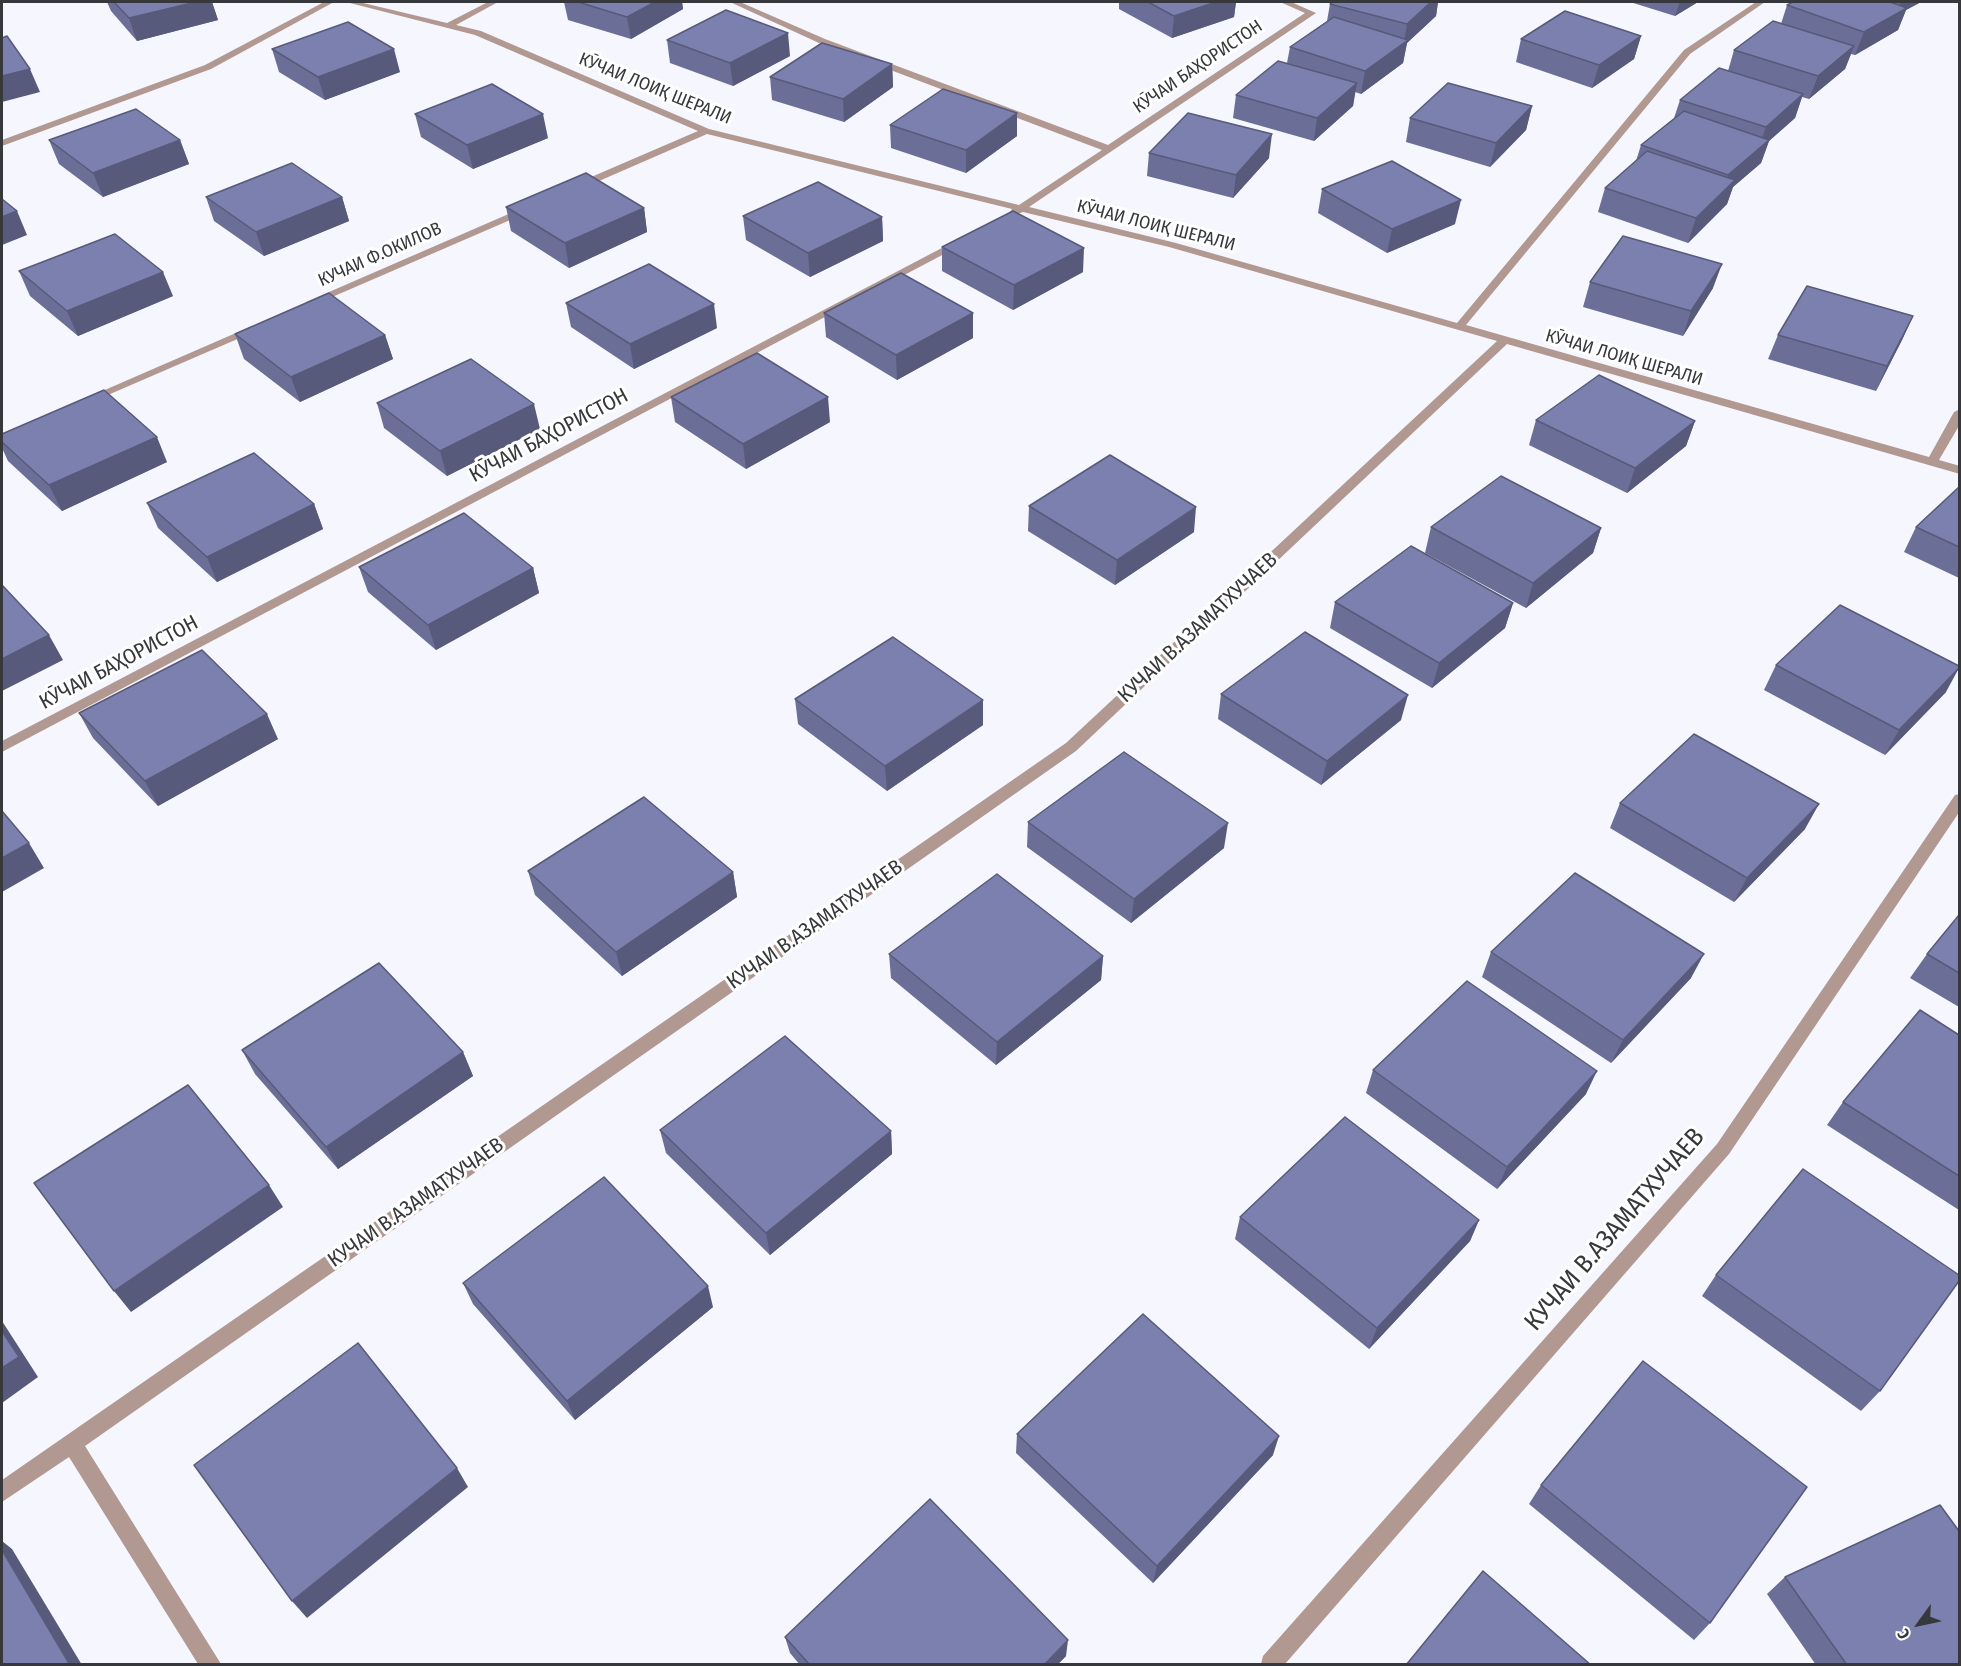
<!DOCTYPE html>
<html>
<head>
<meta charset="utf-8">
<style>
	body { margin:0 }
	#map { position:relative; width:1961px; height:1666px; overflow:hidden; background:#f5f6fe; font-family:"Fira Sans Condensed",sans-serif }
	canvas { display:block }
	.frame { position:absolute; inset:0; border:3px solid #37383b; pointer-events:none }
	.north { position:absolute; left:1889px; top:1594px; width:60px; height:60px; -webkit-text-stroke:4px #fff; paint-order:stroke; rotate:237deg; font-size:16px; font-weight:700; line-height:24px; text-align:center; color:#37383b }
	.north::after { content:''; display:block; margin:auto; width:21px; height:27px; background:#37383b; clip-path:polygon(50% 0,100% 100%,50% 72%,0 100%) }
</style>
</head>
<body>
<div id="map">
<canvas width="1961" height="1666"></canvas>
<div class="frame"></div>
<div class="north">С</div>
</div>
<script>
const g = document.querySelector('canvas').getContext('2d');
g.lineJoin = 'round';
const toPath = rows => new Path2D(rows.map(r => 'M' + r).join(''));
function fillPath(path, color) { g.fillStyle = color; g.fill(path, 'evenodd'); }
function stroke(path, color, width, dash) { g.strokeStyle = color; g.lineWidth = width; g.lineCap = dash ? 'butt' : 'round'; g.setLineDash(dash || []); g.stroke(path); }
function drawText(font, color, halo, rows, align = 'center') {
  g.font = font + ' "Fira Sans Condensed",sans-serif'; g.lineWidth = 6; g.setLineDash([]); g.textBaseline = 'middle'; g.strokeStyle = halo; g.fillStyle = color; for (const [text, x, y, turn = 0] of rows) {
    g.save(); g.translate(x, y); g.rotate((+turn || 0) * Math.PI / 180); g.textAlign = isNaN(turn) ? turn : align; if (halo) g.strokeText(text, 0, 0); g.fillText(text, 0, 0); g.restore();
  }
}
const minor = toPath([
	[324,2,334,2,211,69,2,146,2,140,205,65,324,2],
	[346,2,359,2,447,23,488,2,498,2,456,25,481,31,709,129,1019,205,1102,150,819,43,730,2,740,2,825,39,1108,145,1305,13,1280,2,1291,2,1316,13,1029,207,1176,243,1457,323,1684,50,1756,2,1765,2,1690,54,1466,325,1929,457,1954,412,1960,409,1960,424,1939,460,1960,466,1960,474,1507,344,1076,751,85,1446,221,1664,198,1664,69,1457,2,1502,2,1480,1066,743,1497,341,1169,247,1023,212,1015,215,1010,212,1012,209,707,134,583,188,575,188,575,184,698,131,475,35,346,2],
	[527,206,531,207,531,211,316,304,312,305,306,302,527,206],
	[959,239,963,240,963,244,2,752,2,741,959,239],
	[252,326,256,327,256,331,94,401,86,401,84,399,252,326],
	[1960,794,1960,811,1729,1154,1285,1664,1261,1664,1263,1656,1717,1144,1955,795,1960,794]
]);
const wall = toPath([
	[107,2,212,2,218,20,137,41,111,11],
	[564,2,682,2,683,9,631,39,568,20],
	[1119,2,1236,2,1234,17,1172,38,1119,9],
	[1333,2,1438,2,1436,16,1407,43,1403,63,1361,94,1355,92,1353,106,1314,141,1233,118,1236,95,1287,63,1290,47,1327,21,1330,4],
	[1630,2,1698,2,1675,16],
	[1793,2,1921,2,1906,10,1898,30,1855,55,1851,54,1845,69,1809,99,1802,97,1795,118,1769,141,1761,163,1733,187,1727,204,1688,243,1598,212,1605,188,1636,161,1641,145,1674,118,1680,100,1728,71,1734,50,1781,24,1787,5],
	[1641,36,1634,59,1592,88,1516,62,1521,39],
	[667,40,790,56,733,86,670,63],
	[272,49,400,72,325,100,279,72],
	[892,64,893,87,844,122,772,100,770,77],
	[1532,106,1526,130,1490,167,1406,142,1410,118],
	[415,114,548,138,473,169,421,137],
	[890,125,1017,136,966,173,891,148],
	[49,140,180,140,189,164,103,197,59,164],
	[1149,153,1269,158,1233,198,1147,176],
	[1322,189,1455,224,1387,253,1318,213],
	[206,197,342,197,349,221,264,256,214,221],
	[506,207,644,208,647,232,569,268,511,231],
	[743,216,882,217,883,241,810,277,746,240],
	[942,247,1083,272,1013,310,942,271],
	[19,271,173,296,78,336,30,296],
	[1590,282,1713,288,1683,336,1583,307],
	[566,303,717,328,634,369,571,327],
	[824,313,973,313,973,338,897,380,826,337],
	[1913,316,1902,340,1876,391,1768,359,1778,335],
	[235,334,385,335,393,359,300,402,244,359],
	[671,397,830,422,746,469,675,422],
	[377,403,540,429,447,476,384,428],
	[1536,420,1695,421,1686,446,1627,493,1529,445],
	[2,434,167,462,62,511,8,461,2,448],
	[1959,487,1959,578,1904,552,1916,527],
	[147,503,314,504,323,529,217,582,158,528],
	[1029,506,1194,532,1115,585,1028,531],
	[1431,527,1601,528,1593,553,1526,608,1425,553],
	[359,567,533,568,539,593,436,650,368,592],
	[1335,602,1513,603,1505,628,1432,688,1330,628],
	[1776,665,1946,692,1885,755,1764,690],
	[1221,694,1401,720,1321,785,1218,719],
	[795,699,983,700,983,725,887,791,798,724],
	[79,713,278,739,158,806,93,738],
	[1620,803,1805,829,1734,902,1610,828],
	[1028,822,1224,848,1131,923,1027,847],
	[528,871,733,872,737,897,622,976,535,895],
	[1959,915,1959,1007,1910,978,1927,954],
	[1491,952,1691,978,1611,1063,1482,977],
	[889,954,1103,956,1101,980,996,1065,891,978],
	[1959,1035,1959,1210,1827,1125,1843,1102],
	[242,1050,463,1052,473,1076,338,1169,255,1074],
	[1373,1070,1586,1094,1497,1189,1366,1093],
	[660,1130,891,1131,892,1154,770,1255,666,1153],
	[1240,1217,1479,1220,1470,1241,1369,1349,1235,1239],
	[1716,1275,1880,1391,1861,1411,1702,1296],
	[463,1283,713,1307,575,1420,473,1304],
	[1017,1434,1273,1455,1153,1583,1016,1453],
	[1541,1485,1710,1623,1694,1640,1529,1504],
	[1785,1577,1959,1665,1816,1665,1767,1594],
	[785,1637,1066,1656,1057,1665,800,1665,790,1653]
]);
const shadedWall = toPath([
	[196,2,212,2,218,20,137,41,129,18],
	[655,2,682,2,683,9,631,39,627,17],
	[1216,2,1236,2,1234,17,1172,38,1174,16],
	[1431,2,1438,2,1436,16,1407,43,1403,63,1361,94,1365,71,1404,43,1407,24],
	[1680,2,1698,2,1675,16],
	[1901,2,1921,2,1906,10,1898,30,1855,55,1864,32,1896,14],
	[788,33,790,56,733,86,730,63],
	[1641,36,1634,59,1592,88,1599,65],
	[1854,46,1845,69,1809,99,1818,76],
	[394,49,400,72,325,100,318,77],
	[892,64,893,87,844,122,843,99],
	[30,69,40,92,2,102,2,76],
	[1357,83,1353,106,1314,141,1317,118],
	[1803,94,1795,118,1769,141,1761,163,1733,187,1727,204,1688,243,1696,218,1722,193,1728,175,1758,149,1766,127],
	[1532,106,1526,130,1490,167,1496,143],
	[1017,113,1017,136,966,173,966,150],
	[543,114,548,138,473,169,467,145],
	[1272,134,1269,158,1233,198,1236,175],
	[180,140,189,164,103,197,93,173],
	[342,197,349,221,264,256,256,232],
	[1461,200,1455,224,1387,253,1392,229],
	[644,208,647,232,569,268,565,243],
	[17,211,27,235,2,245,2,217],
	[882,217,883,241,810,277,808,253],
	[1084,248,1083,272,1013,310,1014,285],
	[1722,264,1713,288,1683,336,1691,311],
	[163,272,173,296,78,336,67,311],
	[714,304,717,328,634,369,630,344],
	[973,313,973,338,897,380,896,355],
	[1913,316,1902,340,1876,391,1887,366],
	[385,335,393,359,300,402,291,377],
	[828,397,830,422,746,469,743,444],
	[534,404,540,429,447,476,440,451],
	[1695,421,1686,446,1627,493,1635,468],
	[157,437,167,462,62,511,49,485],
	[314,504,323,529,217,582,207,557],
	[1196,507,1194,532,1115,585,1117,560],
	[1601,528,1593,553,1526,608,1533,583],
	[533,568,539,593,436,650,428,625],
	[1513,603,1505,628,1432,688,1439,663],
	[49,635,63,660,2,691,2,659],
	[1959,668,1946,692,1885,755,1899,730],
	[1408,695,1401,720,1321,785,1327,761],
	[983,700,983,725,887,791,885,766],
	[267,714,278,739,158,806,145,781],
	[1819,804,1805,829,1734,902,1747,878],
	[1228,823,1224,848,1131,923,1134,899],
	[29,843,44,868,2,892,2,858],
	[733,872,737,897,622,976,616,952],
	[1704,954,1691,978,1611,1063,1623,1040],
	[1103,956,1101,980,996,1065,997,1042],
	[463,1052,473,1076,338,1169,326,1147],
	[1597,1071,1586,1094,1497,1189,1507,1167],
	[891,1131,892,1154,770,1255,766,1233],
	[269,1185,283,1207,131,1312,114,1291],
	[1479,1220,1470,1241,1369,1349,1377,1328],
	[708,1286,713,1307,575,1420,567,1401],
	[2,1321,38,1377,2,1403],
	[1279,1436,1273,1455,1153,1583,1157,1566],
	[457,1468,468,1487,307,1618,292,1601],
	[2,1541,12,1549,82,1665,70,1665,2,1550],
	[1068,1640,1066,1656,1057,1665,1044,1665]
]);
const building = toPath([
	[114,2,196,2,129,18,114,2],
	[578,2,655,2,627,17,578,2],
	[1148,2,1216,2,1174,16,1148,2],
	[1333,2,1431,2,1407,24,1330,4,1333,2],
	[1793,2,1890,2,1907,8,1864,32,1787,5,1793,2],
	[726,10,788,33,730,63,667,40,726,10],
	[1565,11,1641,36,1599,65,1521,39,1565,11],
	[1334,17,1408,40,1365,71,1290,47,1334,17],
	[1773,21,1854,46,1818,76,1734,50,1773,21],
	[348,22,394,49,318,77,272,49,348,22],
	[7,36,30,69,2,76,2,38,7,36],
	[822,43,892,64,843,99,770,77,822,43],
	[1278,61,1357,83,1317,118,1236,95,1278,61],
	[1719,68,1803,94,1766,127,1680,100,1719,68],
	[1448,83,1532,106,1496,143,1410,118,1448,83],
	[492,84,543,114,467,145,415,114,492,84],
	[943,89,1017,113,966,150,890,125,943,89],
	[136,109,180,140,93,173,49,140,136,109],
	[1684,111,1769,140,1728,175,1641,145,1684,111],
	[1188,113,1272,134,1236,175,1149,153,1188,113],
	[1647,151,1735,180,1696,218,1605,188,1647,151],
	[1392,161,1461,200,1392,229,1322,189,1392,161],
	[292,163,342,197,256,232,206,197,292,163],
	[586,173,644,208,565,243,506,207,586,173],
	[818,182,882,217,808,253,743,216,818,182],
	[2,199,17,211,2,217,2,199],
	[1013,211,1084,248,1014,285,942,247,1013,211],
	[115,234,163,272,67,311,19,271,115,234],
	[1623,236,1722,264,1691,311,1590,282,1623,236],
	[649,264,714,304,630,344,566,303,649,264],
	[901,273,973,313,896,355,824,313,901,273],
	[1807,286,1913,316,1887,366,1778,335,1807,286],
	[329,293,385,335,291,377,235,334,329,293],
	[757,353,828,397,743,444,671,397,757,353],
	[471,359,534,404,440,451,377,403,471,359],
	[1599,375,1695,421,1635,468,1536,420,1599,375],
	[104,390,157,437,49,485,2,442,2,434,104,390],
	[254,453,314,504,207,557,147,503,254,453],
	[1110,455,1196,507,1117,560,1029,506,1110,455],
	[1501,476,1601,528,1533,583,1431,527,1501,476],
	[1959,487,1959,547,1916,527,1959,487],
	[464,513,533,568,428,625,359,567,464,513],
	[1411,546,1513,603,1439,663,1335,602,1411,546],
	[2,585,49,635,2,659,2,585],
	[1840,605,1959,666,1959,668,1899,730,1776,665,1840,605],
	[1305,632,1408,695,1327,761,1221,694,1305,632],
	[893,637,983,700,885,766,795,699,893,637],
	[202,650,267,714,145,781,79,713,202,650],
	[1694,734,1819,804,1747,878,1620,803,1694,734],
	[1124,752,1228,823,1134,899,1028,822,1124,752],
	[644,797,733,872,616,952,528,871,644,797],
	[2,811,29,843,2,858,2,811],
	[1575,873,1704,954,1623,1040,1491,952,1575,873],
	[997,874,1103,956,997,1042,889,954,997,874],
	[1959,915,1959,973,1927,954,1959,915],
	[379,963,463,1052,326,1147,242,1050,379,963],
	[1467,981,1597,1071,1507,1167,1373,1070,1467,981],
	[1920,1010,1959,1035,1959,1176,1843,1102,1920,1010],
	[785,1036,891,1131,766,1233,660,1130,785,1036],
	[188,1085,269,1185,114,1291,34,1183,188,1085],
	[1345,1117,1479,1220,1377,1328,1240,1217,1345,1117],
	[1803,1169,1959,1275,1959,1281,1880,1391,1716,1275,1803,1169],
	[604,1177,708,1286,567,1401,463,1283,604,1177],
	[1143,1314,1279,1436,1157,1566,1017,1434,1143,1314],
	[2,1331,19,1357,2,1368,2,1331],
	[358,1343,457,1468,292,1601,194,1465,358,1343],
	[1643,1361,1807,1487,1710,1623,1541,1485,1643,1361],
	[930,1499,1068,1640,1044,1665,810,1665,785,1637,930,1499],
	[1940,1505,1959,1531,1959,1665,1847,1665,1785,1577,1940,1505],
	[2,1550,70,1665,2,1665,2,1550],
	[1483,1571,1591,1665,1406,1665,1483,1571]
]);
const farStreetnames = [
	["КӮЧАИ БАҲОРИСТОН",1198,67,-34],
	["КӮЧАИ ЛОИҚ ШЕРАЛИ",655,89,22],
	["КӮЧАИ ЛОИҚ ШЕРАЛИ",1156,226,14],
	["КУЧАИ Ф.ОКИЛОВ",380,255,-24],
	["КӮЧАИ ЛОИҚ ШЕРАЛИ",1624,358,16]
];
const streetNames = [
	["КӮЧАИ БАҲОРИСТОН",549,436,-28],
	["КУЧАИ В.АЗАМАТХУЧАЕВ",1198,628,-43],
	["КӮЧАИ БАҲОРИСТОН",119,663,-28],
	["КУЧАИ В.АЗАМАТХУЧАЕВ",815,925,-35],
	["КУЧАИ В.АЗАМАТХУЧАЕВ",416,1203,-35]
];
const nearStreetnames = [
	["КУЧАИ В.АЗАМАТХУЧАЕВ",1615,1230,-49]
];
fillPath(minor, '#b19891');
fillPath(wall, '#6b6e96');
fillPath(shadedWall, '#575a7a');
fillPath(building, '#7c80ae');
stroke(building, '#575a7a', 1.5);
drawText('18px', '#37383b', '#fff', farStreetnames);
drawText('21px', '#37383b', '#fff', streetNames);
drawText('26px', '#37383b', '#fff', nearStreetnames);
</script>
</body>
</html>
